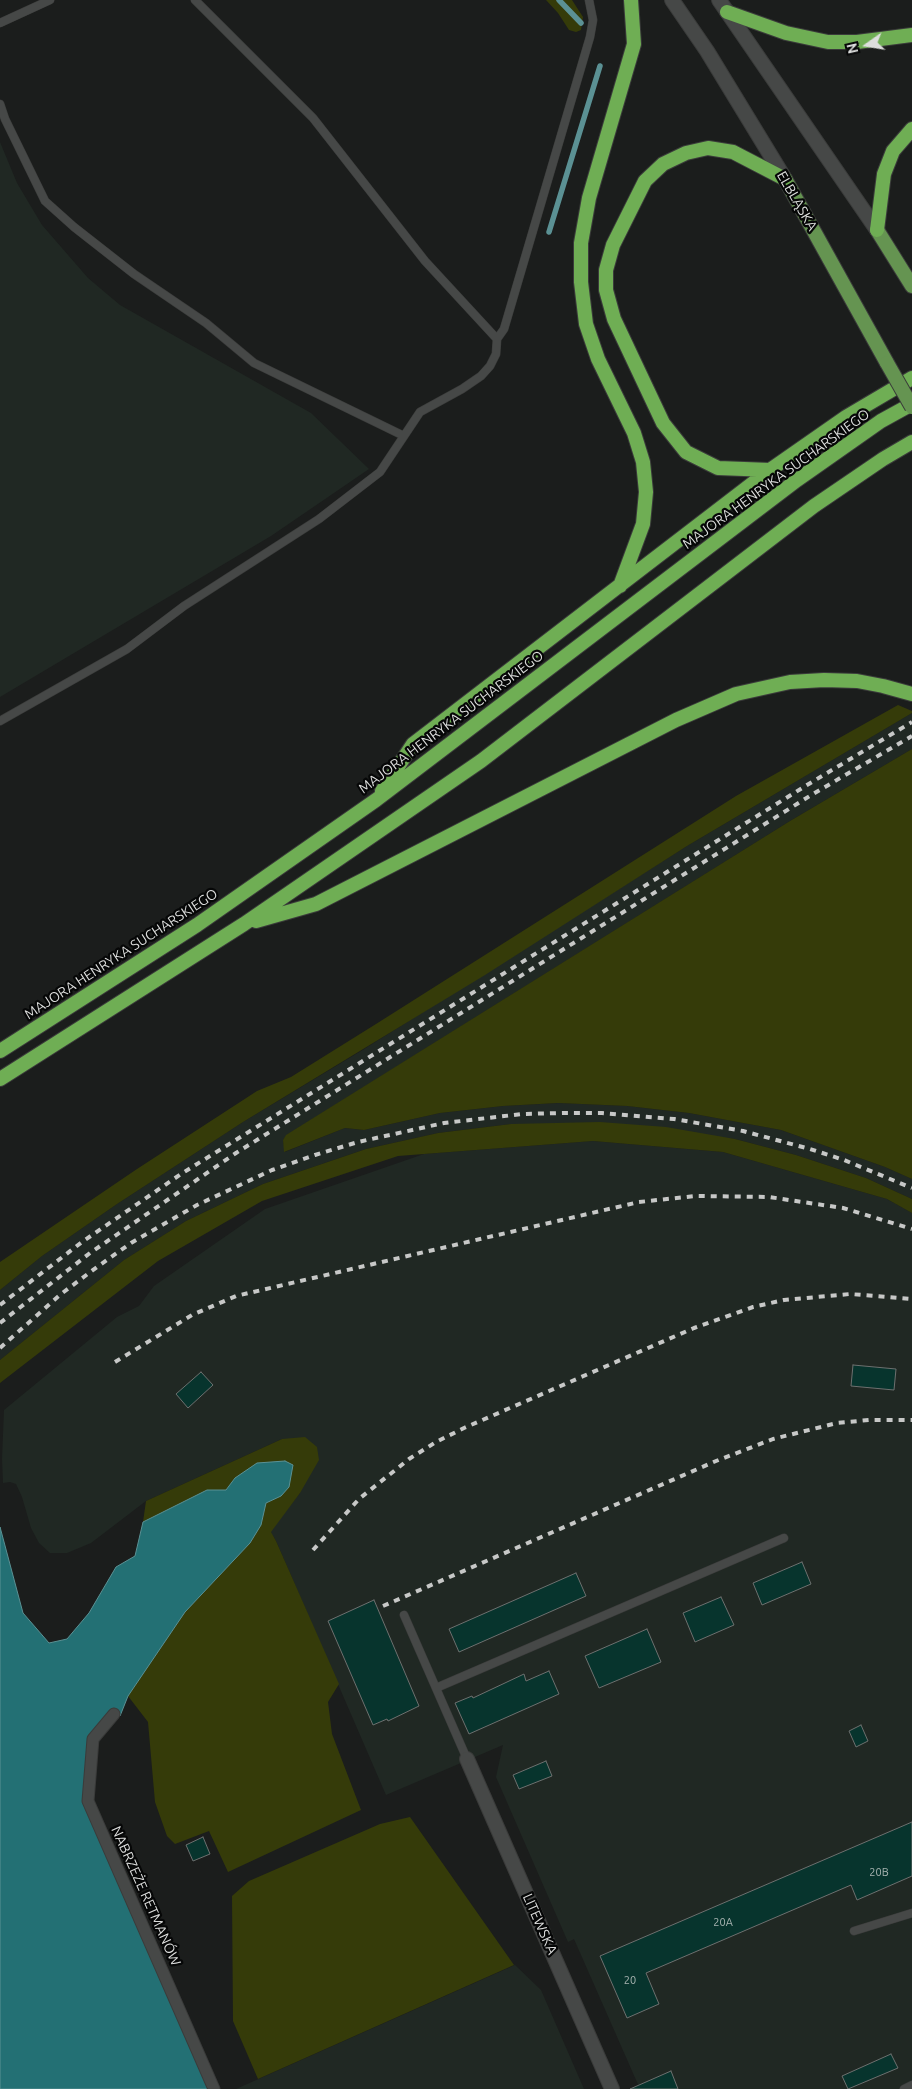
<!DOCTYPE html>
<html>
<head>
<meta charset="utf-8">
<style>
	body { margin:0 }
	#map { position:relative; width:912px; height:2089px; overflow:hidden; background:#1b1d1c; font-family:Ubuntu,sans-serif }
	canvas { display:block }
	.north { position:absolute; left:842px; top:20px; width:50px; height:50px; -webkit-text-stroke:4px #060707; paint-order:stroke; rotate:257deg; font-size:14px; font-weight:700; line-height:20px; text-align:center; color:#dddedd }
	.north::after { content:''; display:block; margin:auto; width:18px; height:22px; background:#dddedd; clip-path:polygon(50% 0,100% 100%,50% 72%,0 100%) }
</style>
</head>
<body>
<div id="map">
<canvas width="912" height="2089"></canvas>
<div class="north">N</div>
</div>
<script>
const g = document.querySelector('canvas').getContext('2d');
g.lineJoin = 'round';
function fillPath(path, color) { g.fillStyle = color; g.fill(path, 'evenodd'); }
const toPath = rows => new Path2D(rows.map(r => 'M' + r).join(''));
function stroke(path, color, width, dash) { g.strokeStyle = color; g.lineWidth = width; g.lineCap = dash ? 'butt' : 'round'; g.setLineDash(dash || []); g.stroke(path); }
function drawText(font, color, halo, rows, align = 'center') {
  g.font = font + ' Ubuntu,sans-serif'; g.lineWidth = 4.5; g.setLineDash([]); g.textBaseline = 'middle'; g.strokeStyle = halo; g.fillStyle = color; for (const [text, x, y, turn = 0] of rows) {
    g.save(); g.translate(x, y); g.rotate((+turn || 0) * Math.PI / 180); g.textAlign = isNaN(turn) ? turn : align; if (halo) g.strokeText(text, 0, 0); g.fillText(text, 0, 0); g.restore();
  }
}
const built = toPath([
	[0,142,17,183,42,225,88,278,120,305,311,413,369,469,271,536,0,697],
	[912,713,912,749,790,821,287,1135,283,1140,285,1152,345,1128,364,1130,440,1113,503,1106,559,1103,627,1106,689,1113,781,1130,885,1167,912,1179,912,1199,866,1178,796,1155,735,1139,511,1124,438,1133,366,1149,263,1184,186,1221,124,1260,0,1360,0,1290,42,1256,117,1204,243,1122,361,1051,687,846],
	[593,1141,723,1152,887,1199,912,1213,912,2089,640,2089,574,1939,568,1942,496,1777,503,1745,386,1795,276,1541,270,1531,300,1493,282,1439,146,1501,91,1543,67,1553,50,1553,39,1543,31,1528,22,1497,16,1484,10,1482,3,1483,2,1459,4,1410,117,1317,139,1306,154,1286,265,1209,424,1154],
	[515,1965,541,1990,584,2089,236,2089]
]);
const green = toPath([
	[546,0,572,0,583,17,581,30,576,32,569,30,558,13],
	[898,705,912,711,912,713,687,846,485,975,243,1122,117,1204,42,1256,0,1290,0,1262,137,1169,257,1091,291,1077,376,1024,736,796],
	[912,749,912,1179,885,1167,781,1130,689,1113,627,1106,558,1103,503,1106,440,1113,364,1130,345,1128,284,1152,283,1140,286,1135,790,821],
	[600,1122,666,1127,735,1139,796,1155,866,1178,912,1199,912,1213,887,1199,723,1152,593,1141,398,1156,262,1201,158,1261,0,1383,0,1360,124,1260,186,1221,263,1184,366,1149,438,1133,511,1124],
	[305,1437,317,1447,319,1460,300,1493,271,1532,276,1541,339,1684,328,1702,332,1734,361,1810,228,1872,209,1831,175,1844,167,1836,155,1802,148,1722,128,1696,185,1612,250,1543,261,1525,266,1503,281,1496,235,1478,226,1490,207,1490,143,1522,146,1501,282,1439],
	[410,1817,514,1965,258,2079,233,2021,232,1896,249,1881,380,1824]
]);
const water = toPath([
	[285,1461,293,1465,289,1487,281,1496,266,1503,261,1525,250,1543,185,1612,128,1696,120,1716,114,1710,89,1740,85,1801,211,2089,0,2089,0,1527,23,1613,49,1643,67,1639,89,1613,116,1567,135,1556,143,1522,207,1490,226,1490,235,1478,257,1463,285,1461]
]);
const stream = toPath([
	[559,0,581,23],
	[549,232,600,66]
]);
const building = toPath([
	[853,1365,896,1369,894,1390,851,1386,853,1365],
	[201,1372,213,1385,188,1408,176,1394,201,1372],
	[802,1562,811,1584,762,1605,753,1583,802,1562],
	[576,1573,586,1596,459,1652,449,1629,576,1573],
	[721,1597,734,1625,695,1642,683,1613,721,1597],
	[374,1600,419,1706,388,1721,387,1719,373,1725,328,1621,374,1600],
	[647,1629,661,1662,599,1688,585,1656,647,1629],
	[549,1671,559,1694,469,1734,455,1703,472,1696,473,1698,524,1674,526,1681,549,1671],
	[861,1725,868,1741,856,1747,849,1731,861,1725],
	[546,1761,552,1776,519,1789,513,1775,546,1761],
	[912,1822,912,1876,857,1900,851,1885,646,1973,659,2004,627,2018,600,1956,912,1822],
	[203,1837,210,1854,193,1861,186,1845,203,1837],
	[891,2054,898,2068,848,2089,842,2076,891,2054],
	[671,2071,678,2089,630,2089,671,2071]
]);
const service = toPath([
	[195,0,313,118,425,261,497,339],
	[0,23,50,0],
	[0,104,5,119,45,201,74,227,134,274,206,323,254,363,404,436],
	[0,721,127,649,184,606,319,519,380,472,420,412,462,389,481,376,490,366,496,354,497,339,504,329,590,37,593,20,589,0],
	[404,1615,467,1759],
	[436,1688,784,1538],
	[854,1931,912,1913],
	[904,2089,912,2085]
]);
const pedestrian = toPath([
	[114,1714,93,1739,88,1801,214,2089]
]);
const minor = toPath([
	[467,1759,612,2089]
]);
const secondary = toPath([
	[672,0,707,51,785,179],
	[719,0,877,230]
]);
const primary = toPath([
	[785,179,887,363],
	[877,230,912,286]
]);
const trunk = toPath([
	[727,12,786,33,828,42,857,42,912,35],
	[877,230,884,174,893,151,912,129],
	[770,470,718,468,686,452,663,423,614,319,606,290,606,270,613,245,645,181,663,164,686,153,708,148,733,152,785,179],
	[620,586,643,524,646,492,643,462,634,433,598,359,586,324,581,282,581,243,589,198,634,44,631,0],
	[382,791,413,744,770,470,846,417,912,378],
	[256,921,316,904,676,720,736,694,790,682,824,680,857,681,883,686,912,694],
	[0,1051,197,925,376,800,797,480,881,421,912,404],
	[0,1079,244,924,481,761,814,506,883,459,912,442]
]);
const rail = toPath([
	[0,1305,82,1242,181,1174,807,785,912,722],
	[0,1323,90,1253,236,1153,813,794,912,736],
	[0,1348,61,1294,97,1267,131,1243,197,1205,272,1170,315,1155,358,1142,444,1123,522,1114,563,1113,602,1113,674,1119,743,1131,810,1149,844,1160,912,1188],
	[115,1362,192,1315,236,1296,639,1202,696,1196,769,1197,843,1208,912,1229],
	[313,1550,359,1499,409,1459,436,1442,464,1428,694,1328,753,1307,784,1300,850,1294,912,1299],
	[383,1606,716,1461,773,1439,837,1423,869,1420,912,1420]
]);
const primaryBridge = toPath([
	[887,363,912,407]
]);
const numberNames = [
	["20B",879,1872],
	["20A",723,1922],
	["20",630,1980]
];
const streetNames = [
	["ELBLĄSKA",797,201,60],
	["MAJORA HENRYKA SUCHARSKIEGO",776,479,-36],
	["MAJORA HENRYKA SUCHARSKIEGO",451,722,-37],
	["MAJORA HENRYKA SUCHARSKIEGO",121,954,-33],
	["NABRZEŻE RETMANÓW",146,1896,66],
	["LITEWSKA",540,1924,66]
];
fillPath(built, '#202823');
fillPath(green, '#353b09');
fillPath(water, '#237074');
stroke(water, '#5b9194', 1);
stroke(stream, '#5b9194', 5.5);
fillPath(building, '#07342d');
stroke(building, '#6d706f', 1);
stroke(service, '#3a3b3a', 9);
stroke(pedestrian, '#3a3b3a', 13);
stroke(minor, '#3a3b3a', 16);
stroke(secondary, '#3a3b3a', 16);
stroke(primary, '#3a3b3a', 16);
stroke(trunk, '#3a3b3a', 16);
stroke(service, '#464847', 8);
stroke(pedestrian, '#464847', 11);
stroke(minor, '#464847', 14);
stroke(secondary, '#464847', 14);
stroke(primary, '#659451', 14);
stroke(trunk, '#6fae54', 14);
stroke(rail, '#c7c8c7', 4, [6, 6]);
stroke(primaryBridge, '#3a3b3a', 16, []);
stroke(primaryBridge, '#659451', 14);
drawText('11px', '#a8b4b1', null, numberNames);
drawText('14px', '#dddedd', '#060707', streetNames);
</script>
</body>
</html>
